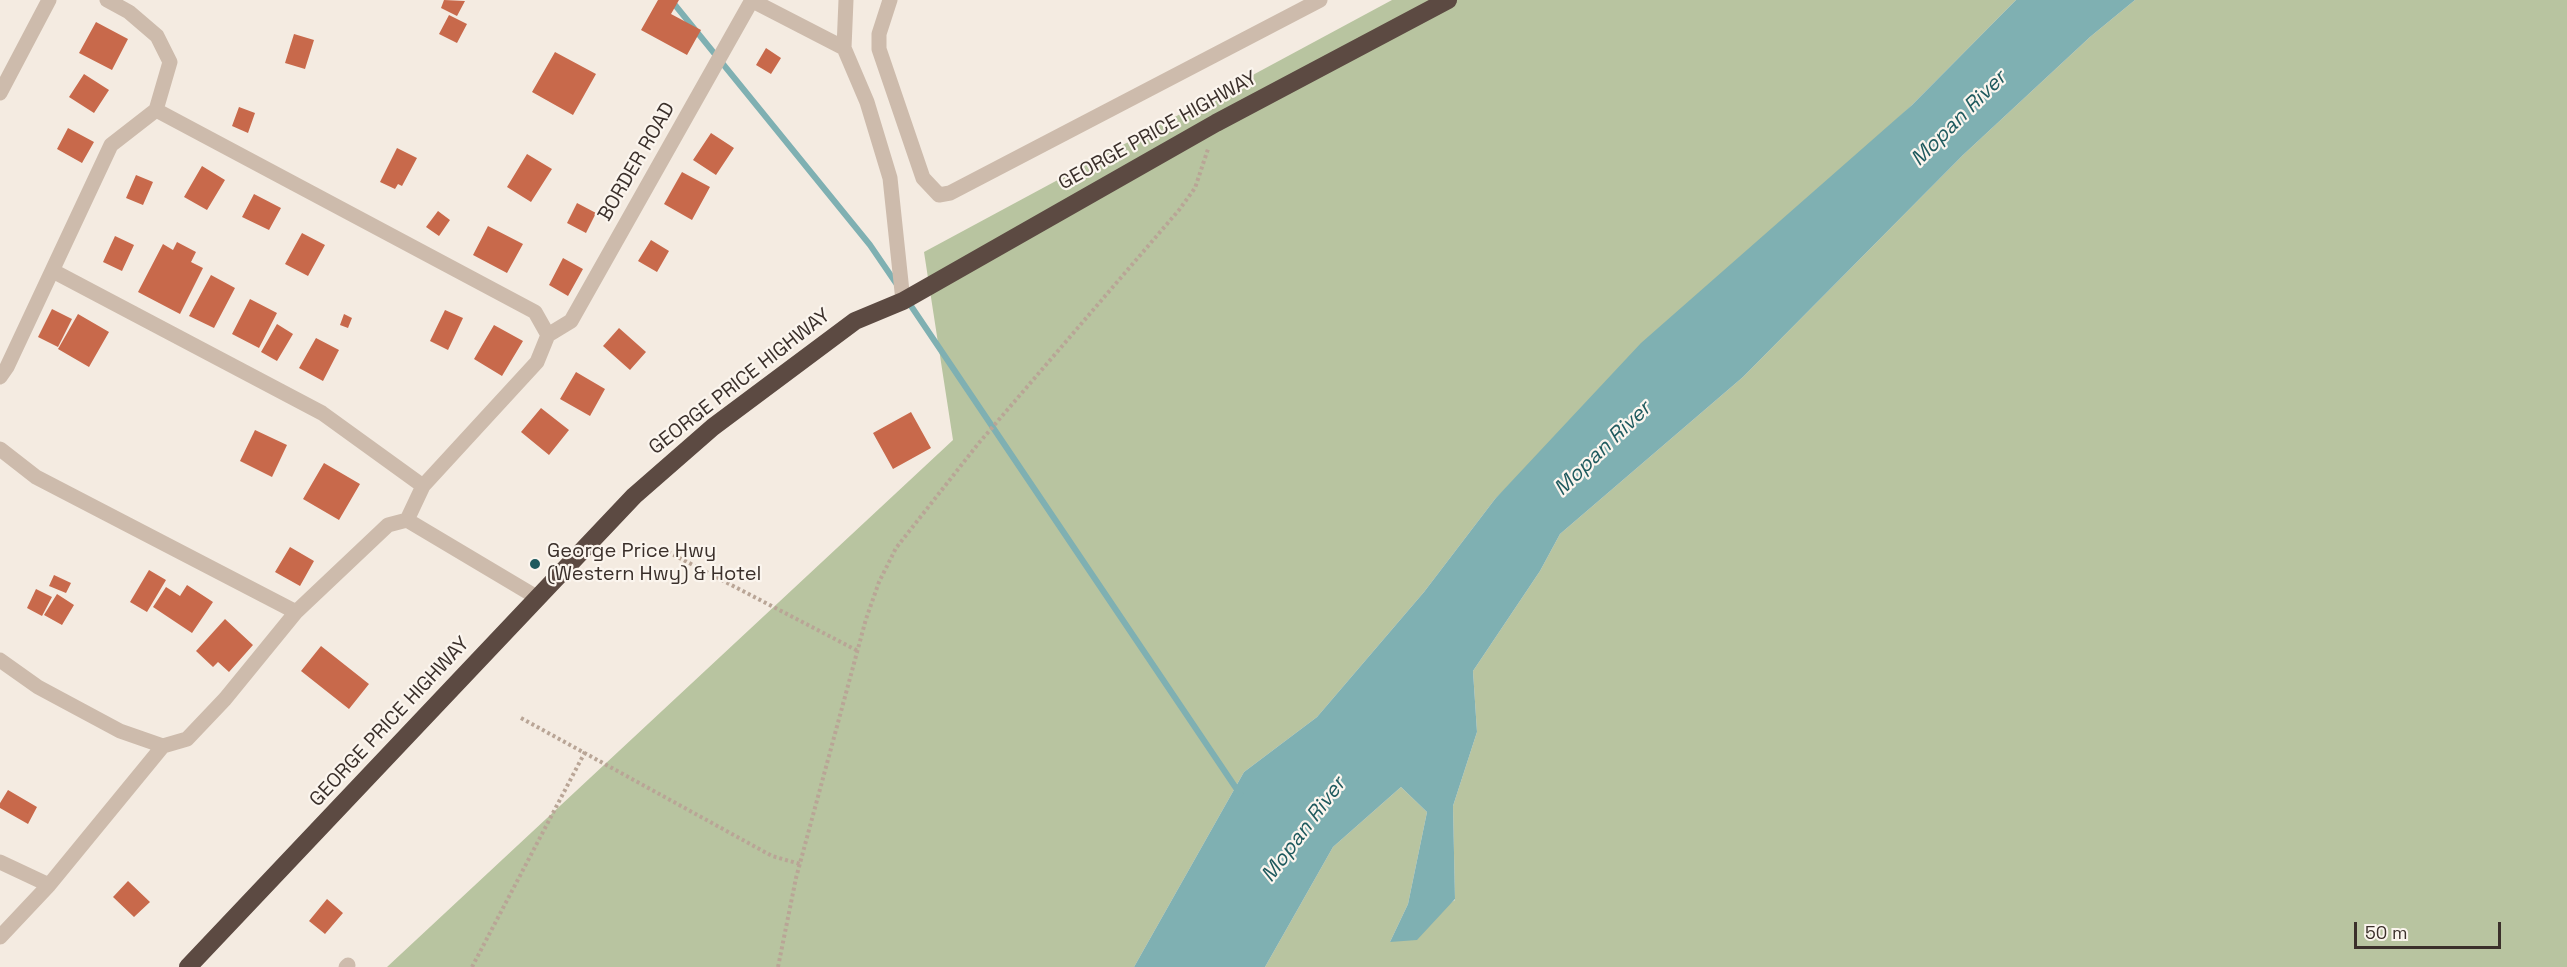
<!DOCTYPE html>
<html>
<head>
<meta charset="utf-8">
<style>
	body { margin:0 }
	#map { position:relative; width:2567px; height:967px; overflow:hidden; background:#f4ebe1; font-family:"Space Grotesk",sans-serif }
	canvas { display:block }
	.scale { position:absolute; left:2354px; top:922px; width:147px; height:27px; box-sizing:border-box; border:3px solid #3b302b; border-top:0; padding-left:8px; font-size:18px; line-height:21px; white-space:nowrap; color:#3b302b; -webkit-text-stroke:4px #fbf5ee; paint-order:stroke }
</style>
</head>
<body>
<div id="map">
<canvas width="2567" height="967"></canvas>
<div class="scale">50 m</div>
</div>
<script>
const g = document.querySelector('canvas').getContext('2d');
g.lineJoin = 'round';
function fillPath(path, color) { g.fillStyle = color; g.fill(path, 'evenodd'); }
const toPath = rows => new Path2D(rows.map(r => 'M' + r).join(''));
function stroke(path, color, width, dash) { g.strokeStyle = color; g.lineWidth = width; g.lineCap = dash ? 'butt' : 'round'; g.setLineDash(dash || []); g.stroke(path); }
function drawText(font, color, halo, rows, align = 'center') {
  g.font = font + ' "Space Grotesk",sans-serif'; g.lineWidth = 4.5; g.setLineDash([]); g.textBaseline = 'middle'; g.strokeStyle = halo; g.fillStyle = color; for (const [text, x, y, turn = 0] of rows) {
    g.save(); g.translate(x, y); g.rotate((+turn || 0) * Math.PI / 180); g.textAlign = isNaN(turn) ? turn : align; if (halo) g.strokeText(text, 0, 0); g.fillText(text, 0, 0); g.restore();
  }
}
const green = toPath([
	[1392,0,2016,0,1912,105,1495,499,1424,592,1317,717,1244,772,1134,967,387,967,953,440,924,252],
	[2135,0,2567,0,2567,967,1265,967,1333,847,1401,787,1427,812,1408,904,1390,942,1455,900,1453,806,1477,732,1473,671,1540,571,1560,534,1743,377,1963,155,2090,37]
]);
const water = toPath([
	[2016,0,2135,0,2090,37,1963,155,1743,377,1560,534,1540,571,1473,671,1477,732,1453,806,1455,899,1417,940,1390,942,1408,904,1427,812,1401,787,1333,847,1265,967,1134,967,1244,772,1317,717,1424,592,1495,499,1641,343,1912,105]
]);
const stream = toPath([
	[671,0,870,245,898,286],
	[907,300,1240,794]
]);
const building = toPath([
	[444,0,465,1,457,16,441,8],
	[658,0,679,0,671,14,701,30,687,55,641,30],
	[449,15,467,24,457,43,439,34],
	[96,22,128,39,112,70,79,53],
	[294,34,314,40,305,69,285,63],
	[766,48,781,58,771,74,756,65],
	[555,52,596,74,573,115,532,92],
	[84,74,109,90,94,113,69,97],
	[239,107,255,113,248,133,232,126],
	[68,128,94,142,82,163,57,149],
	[711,133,734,148,716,175,693,160],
	[397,148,417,158,402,186,398,184,395,189,380,182],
	[527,154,552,169,531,202,507,187],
	[202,166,225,180,207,210,184,197],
	[682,172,710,187,692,220,664,204],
	[136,175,153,182,143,205,126,198],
	[254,194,281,208,269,230,242,217],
	[577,203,596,213,586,233,567,223],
	[438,211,450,220,439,236,426,227],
	[488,226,523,244,507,273,473,255],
	[302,233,325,245,308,276,285,264],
	[115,236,134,245,122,271,103,262],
	[651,240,669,251,657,272,638,261],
	[177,242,196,252,191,262,203,268,180,314,138,292,163,244,173,250],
	[563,258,583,269,568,296,549,285],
	[211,275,235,288,214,328,189,316],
	[250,299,277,313,259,348,232,334],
	[52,309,72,319,58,347,38,337],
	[445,310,463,318,448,350,430,341],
	[78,314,109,332,89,367,58,349],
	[344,314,352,318,348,328,340,325],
	[277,324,293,334,277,361,261,352],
	[494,325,523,341,502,376,474,359],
	[619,328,646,352,630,370,603,346],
	[316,338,339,350,323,381,299,368],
	[576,372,605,389,590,416,560,399],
	[541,408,569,430,549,455,521,432],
	[911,412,931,448,893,469,873,433],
	[255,430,287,445,272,477,240,461],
	[324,463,360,484,339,520,303,499],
	[290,547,314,561,300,586,275,572],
	[149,570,166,580,147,612,130,602],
	[54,575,71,583,66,593,49,586],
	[187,585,213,602,192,633,153,607,166,587,180,596],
	[36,589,52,597,42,616,27,608],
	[57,594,74,605,62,625,44,615],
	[225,619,253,645,229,672,218,662,213,667,196,651],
	[321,646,369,684,349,709,301,671],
	[8,790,37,807,28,824,0,808,0,803],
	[128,881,150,902,134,917,113,897],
	[327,899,343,913,325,934,309,921]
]);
const path = toPath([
	[668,552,858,651],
	[521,718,772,856,800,864],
	[472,967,585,752],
	[778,967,796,878,866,619,879,582,896,548,978,444,1179,210,1195,188,1208,149]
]);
const minor = toPath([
	[751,0,844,48,867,102,890,178,903,301],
	[890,0,879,34,879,49,923,178,939,195,950,193,1320,0],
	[844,48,846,0],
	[0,93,49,0],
	[156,110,535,312,548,335,537,362,423,486,407,520],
	[53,271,322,413,423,486],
	[548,335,571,321,752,0],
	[0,377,7,367,111,145,156,110,170,62,157,36,129,12,107,0],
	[0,449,36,477,296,612],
	[0,660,38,687,120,731,163,746],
	[0,862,49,885],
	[0,937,49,885,163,746,187,739,225,699,296,612,388,525,407,520,538,598],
	[346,967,348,965]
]);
const highway = toPath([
	[188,967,634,496,713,427,855,321,903,301,1216,123,1448,0]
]);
const markers = [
	[535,564,6,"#1f5a5e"]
];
const streetNames = [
	["GEORGE PRICE HIGHWAY",1158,131,-29],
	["BORDER ROAD",637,162,-60],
	["GEORGE PRICE HIGHWAY",740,382,-38],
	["GEORGE PRICE HIGHWAY",390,722,-47]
];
const poiNames = [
	["George Price Hwy",547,552],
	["(Western Hwy) & Hotel",547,575]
];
const waterNames = [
	["Mopan River",1959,119,-45],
	["Mopan River",1603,449,-44],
	["Mopan River",1304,830,-53]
];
fillPath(green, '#b8c4a0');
fillPath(water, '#7fb0b2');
stroke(stream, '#7fb0b2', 6);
fillPath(building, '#c8694b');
stroke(path, '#b9a596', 4, [3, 3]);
stroke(minor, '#cdbbac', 15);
stroke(highway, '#5c4a42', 18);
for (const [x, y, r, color] of markers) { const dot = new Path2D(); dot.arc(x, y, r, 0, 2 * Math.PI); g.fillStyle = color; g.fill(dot); stroke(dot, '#fbf5ee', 2); }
drawText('20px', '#3b302b', '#fbf5ee', streetNames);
drawText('20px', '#3b302b', '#fbf5ee', poiNames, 'left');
drawText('italic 21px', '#1f5a5e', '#fbf5ee', waterNames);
</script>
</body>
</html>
